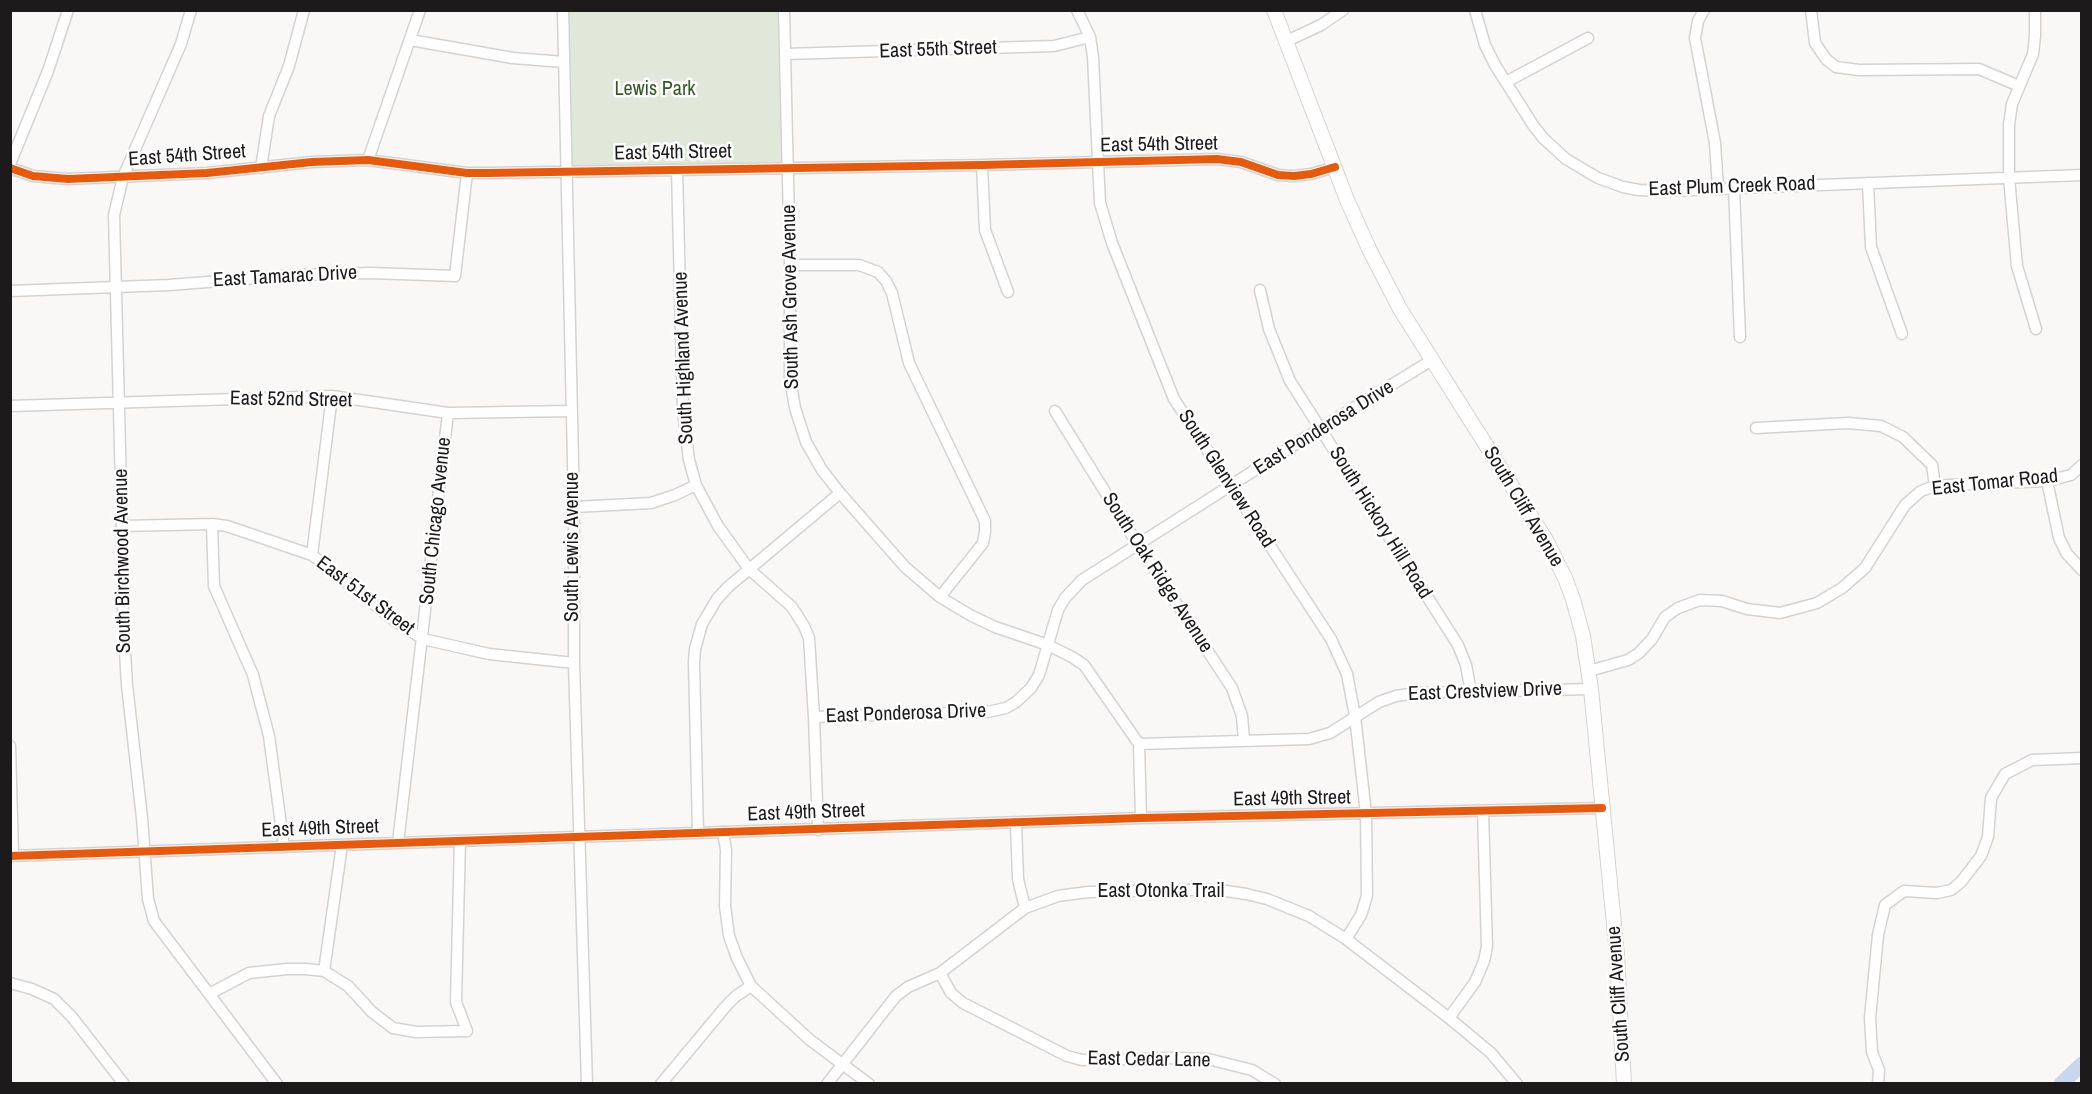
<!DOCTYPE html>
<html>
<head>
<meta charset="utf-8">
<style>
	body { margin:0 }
	#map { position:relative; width:2092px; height:1094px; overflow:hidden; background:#faf8f6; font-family:"Archivo Narrow",sans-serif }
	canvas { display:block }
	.frame { position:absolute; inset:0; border:12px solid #1c1a1a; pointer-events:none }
</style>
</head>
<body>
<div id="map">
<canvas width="2092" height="1094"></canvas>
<div class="frame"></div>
</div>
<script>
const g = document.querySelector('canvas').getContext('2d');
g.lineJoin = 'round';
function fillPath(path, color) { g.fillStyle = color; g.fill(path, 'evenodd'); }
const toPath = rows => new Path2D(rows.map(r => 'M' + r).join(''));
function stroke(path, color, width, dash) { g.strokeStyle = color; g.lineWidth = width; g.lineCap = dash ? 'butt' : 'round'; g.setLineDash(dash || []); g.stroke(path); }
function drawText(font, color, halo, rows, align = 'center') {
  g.font = font + ' "Archivo Narrow",sans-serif'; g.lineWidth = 5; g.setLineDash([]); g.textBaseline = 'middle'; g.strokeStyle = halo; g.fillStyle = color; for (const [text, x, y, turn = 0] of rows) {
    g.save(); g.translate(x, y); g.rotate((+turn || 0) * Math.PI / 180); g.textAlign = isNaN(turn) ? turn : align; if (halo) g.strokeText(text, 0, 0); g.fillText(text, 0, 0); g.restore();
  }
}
const green = toPath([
	[563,11,784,11,788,168,566,171]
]);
const river = toPath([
	[2061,1084,2082,1064]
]);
const minor = toPath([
	[191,10,181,44,123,177,114,215,122,526,123,620,127,685,142,818,148,899,154,921,277,1084],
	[563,10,574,507,574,663,587,1084],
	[784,10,790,265,790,379,795,408,806,442,822,470,840,493,905,567,940,597,970,615,995,627,1048,645,1072,657,1084,665,1139,744,1141,818],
	[1077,10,1090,37,1093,57,1100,203,1112,243,1174,399,1331,639,1347,674,1355,716,1366,814,1367,896,1361,915,1346,939],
	[1475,10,1485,45,1495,65,1533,125,1543,138,1566,159,1598,178,1623,187,1639,190,1664,191,2082,175],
	[1704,10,1698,21,1695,38,1715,143,1718,188],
	[1811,10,1815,43,1826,59,1836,67,1859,70,1979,69,2019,86],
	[2035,10,2035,36,2033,54,2012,104,2009,124,2009,178,2017,266,2036,329],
	[410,40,513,58,564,62],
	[1287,41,1321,25,1343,10],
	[785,54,1054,46,1090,37],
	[1506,82,1588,38],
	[368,160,420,10],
	[10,164,48,71,68,10],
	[982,165,985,230,1008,292],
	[10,168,33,176,68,179,207,173,312,162,368,160,467,173,488,173,982,165,1217,159,1241,162,1278,175,1294,176,1311,174,1335,167],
	[261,168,269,116,289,66,304,10],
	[677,170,683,411,689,460,696,485,718,526,749,569,792,607,804,626,809,638,814,717,818,830],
	[1868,183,1871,247,1902,334],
	[1734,188,1740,337],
	[790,265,859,265,878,272,886,281,892,293,909,363,985,521,985,532,983,543,940,597],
	[1260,290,1269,329,1290,381,1458,645,1466,665,1471,692],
	[10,291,169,285,296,275,371,273,455,276,467,173],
	[10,406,332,396,448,413,571,411],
	[1055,411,1138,545,1232,688,1242,716,1244,740],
	[1756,428,1848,423,1881,426,1903,437,1932,465,1935,486],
	[2047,481,2059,538,2067,554,2082,570],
	[574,507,651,503,675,495,696,485],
	[212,524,214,586,253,675,269,736,284,847],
	[122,526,212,524,227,526,312,555,395,621,423,639,489,654,574,663],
	[312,555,332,396],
	[1589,671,1628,660,1639,653,1652,639,1665,617,1678,608,1700,600,1722,601,1747,609,1780,613,1817,603,1842,588,1865,568,1905,505,1921,491,1935,486,1949,485,2047,481,2071,475,2082,465],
	[814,717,987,712,1006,708,1016,702,1031,688,1039,675,1058,610,1065,598,1082,580,1321,428,1432,360],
	[1139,744,1309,739,1330,733,1379,702,1396,696,1416,693,1591,689],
	[10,746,13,855],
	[1016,823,1018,879,1025,908],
	[698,832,694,662,695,649,702,624,717,599,728,587,840,493],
	[723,832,726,850,725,906,729,936,737,958,751,986,810,1040,869,1084],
	[398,843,448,413],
	[10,856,1141,818,1602,808],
	[324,971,342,845],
	[940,973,951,993,963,1003,1067,1056,1082,1060,1177,1058,1208,1059,1252,1070,1275,1084],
	[10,983,32,989,54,999,72,1017,124,1084],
	[209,994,249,973,287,969,306,969,324,971,348,986,372,1012,393,1028,416,1032,467,1031,456,1002,460,841],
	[1449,1018,1475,982,1484,961,1487,947,1483,811],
	[661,1084,726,1006,736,996,751,986],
	[827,1084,896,996,908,987,940,973,1025,908,1058,896,1088,892,1185,890,1220,890,1246,894,1267,899,1309,916,1346,939,1449,1018,1491,1053,1517,1084],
	[1878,1084,1879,1070,1872,1052,1870,1018,1878,935,1885,905,1904,891,1937,893,1951,890,1961,882,1981,856,1988,837,1991,798,2005,774,2032,760,2082,758]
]);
const major = toPath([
	[1274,10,1347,200,1370,251,1400,309,1546,540,1565,578,1573,599,1583,636,1591,689,1617,955,1624,1084]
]);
const cycleway = toPath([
	[10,168,33,176,68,179,207,173,312,162,368,160,467,173,488,173,982,165,1217,159,1241,162,1278,175,1294,176,1311,174,1335,167],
	[10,856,1141,818,1602,808]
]);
const streetNames = [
	["East 55th Street",938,50,-2],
	["East 54th Street",1159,145,-1],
	["East 54th Street",673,153,-1],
	["East 54th Street",187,156,-4],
	["East Plum Creek Road",1732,187,-2],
	["East Tamarac Drive",285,277,-3],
	["South Ash Grove Avenue",791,297,-91],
	["South Highland Avenue",684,358,-92],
	["East 52nd Street",291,400,1],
	["East Ponderosa Drive",1324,428,-32],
	["South Glenview Road",1226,479,57],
	["East Tomar Road",1995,483,-6],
	["South Cliff Avenue",1523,507,59],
	["South Chicago Avenue",436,521,-84],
	["South Hickory Hill Road",1380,523,58],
	["South Lewis Avenue",573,547,-90],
	["South Birchwood Avenue",123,561,-91],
	["South Oak Ridge Avenue",1157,573,57],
	["East 51st Street",365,596,37],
	["East Crestview Drive",1485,692,-2],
	["East Ponderosa Drive",906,714,-2],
	["East 49th Street",1292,799,-1],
	["East 49th Street",806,813,-2],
	["East 49th Street",320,829,-2],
	["East Otonka Trail",1161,892],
	["South Cliff Avenue",1619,994,-94],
	["East Cedar Lane",1149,1060,1]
];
const parkNames = [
	["Lewis Park",655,90]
];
fillPath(green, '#e0e9d9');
stroke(river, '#c8d7ee', 15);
stroke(minor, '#d5d3d2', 13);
stroke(major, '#d5d3d2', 16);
stroke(minor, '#fefefe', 10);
stroke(major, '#fefefe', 14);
stroke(cycleway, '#e8590c', 8);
drawText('20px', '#1c1a1a', '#fff', streetNames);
drawText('20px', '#375727', '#fff', parkNames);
</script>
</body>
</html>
